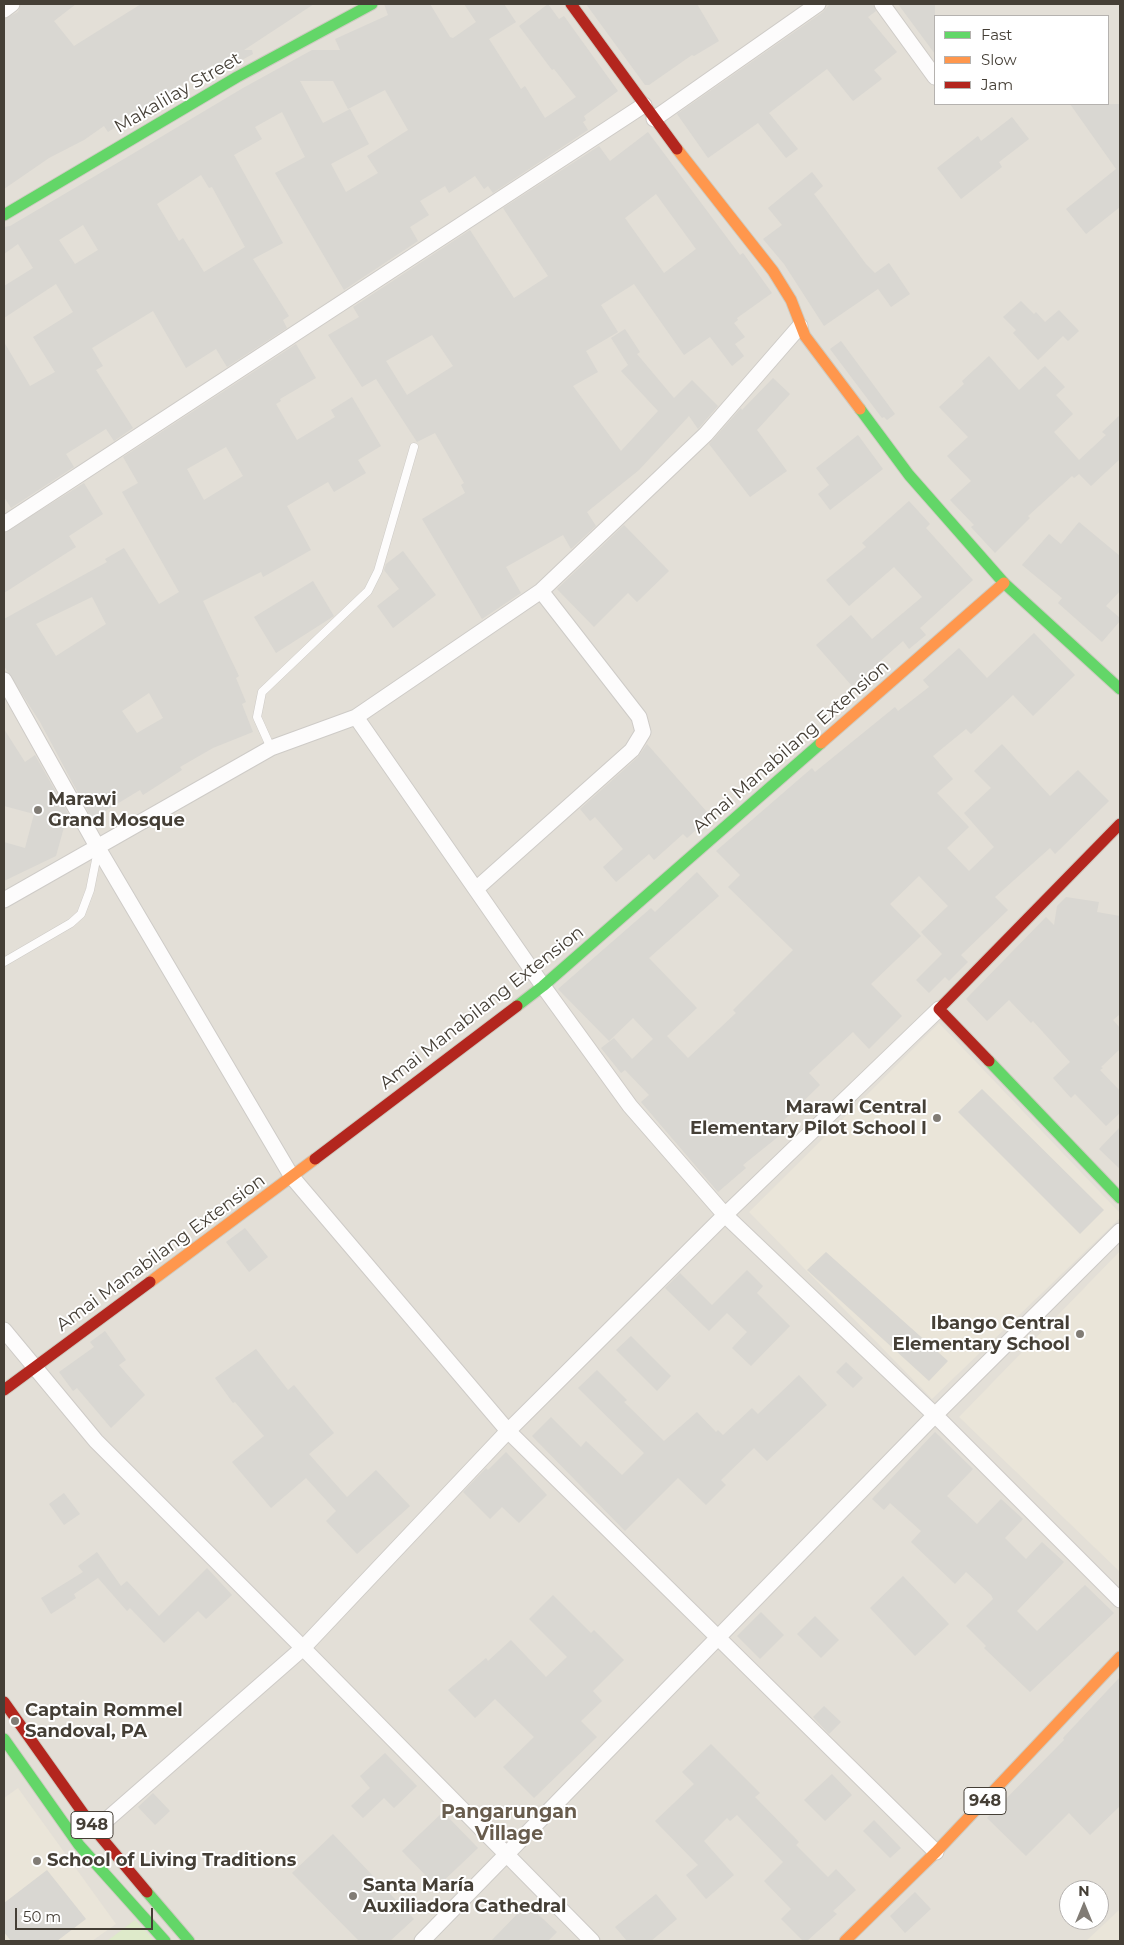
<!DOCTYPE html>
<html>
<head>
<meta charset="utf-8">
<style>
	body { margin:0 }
	#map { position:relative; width:1124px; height:1945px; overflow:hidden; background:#f0eeea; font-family:Montserrat,sans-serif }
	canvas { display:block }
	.frame { position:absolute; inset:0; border:5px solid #453f36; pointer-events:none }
	.legend { position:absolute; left:934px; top:15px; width:175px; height:90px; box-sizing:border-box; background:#fff; border:1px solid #b5b2af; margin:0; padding:6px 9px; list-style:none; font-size:15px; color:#453f36 }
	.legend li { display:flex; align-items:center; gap:10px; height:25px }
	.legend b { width:25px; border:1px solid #b5b2af }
	.north { position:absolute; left:1059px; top:1880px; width:50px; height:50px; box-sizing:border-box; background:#fff; border:1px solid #b5b2af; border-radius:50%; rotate:0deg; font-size:14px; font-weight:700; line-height:20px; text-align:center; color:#453f36 }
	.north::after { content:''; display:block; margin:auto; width:18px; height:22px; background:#817c75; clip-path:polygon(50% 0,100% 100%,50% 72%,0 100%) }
	.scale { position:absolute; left:15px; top:1908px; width:138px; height:22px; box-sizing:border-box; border:2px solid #453f36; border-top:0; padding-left:6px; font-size:15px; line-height:18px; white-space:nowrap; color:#453f36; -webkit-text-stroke:4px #fff; paint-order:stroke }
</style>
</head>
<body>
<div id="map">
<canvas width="1124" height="1945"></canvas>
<div class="frame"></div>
<ul class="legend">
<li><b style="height:6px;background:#63d668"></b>Fast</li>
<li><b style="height:6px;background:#ff974d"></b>Slow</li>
<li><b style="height:6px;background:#b3261e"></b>Jam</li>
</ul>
<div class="north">N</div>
<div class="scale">50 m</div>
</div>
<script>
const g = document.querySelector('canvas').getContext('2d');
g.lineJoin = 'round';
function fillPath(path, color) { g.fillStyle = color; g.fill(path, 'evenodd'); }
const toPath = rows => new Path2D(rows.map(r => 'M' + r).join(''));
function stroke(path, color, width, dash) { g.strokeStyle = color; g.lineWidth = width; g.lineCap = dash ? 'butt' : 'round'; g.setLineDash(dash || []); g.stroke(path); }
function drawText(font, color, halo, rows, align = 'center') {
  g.font = font + ' Montserrat,sans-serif'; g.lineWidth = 4; g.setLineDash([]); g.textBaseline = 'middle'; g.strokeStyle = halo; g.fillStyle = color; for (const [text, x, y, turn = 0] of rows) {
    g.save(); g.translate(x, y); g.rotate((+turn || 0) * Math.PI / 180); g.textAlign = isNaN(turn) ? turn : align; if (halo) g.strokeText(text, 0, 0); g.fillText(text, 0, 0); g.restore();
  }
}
const residential = toPath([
	[4,4,1120,4,1120,1941,4,1941],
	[935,16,1108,16,1108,104,935,104],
	[1069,1890,1099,1890,1099,1920,1069,1920]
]);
const education = toPath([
	[939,1023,1120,1213,1120,1218,932,1399,749,1212],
	[1120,1251,1120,1572,959,1417],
	[18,1788,116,1924,92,1941,4,1941,4,1798],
	[1120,1909,1120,1941,1086,1941]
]);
const green = toPath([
	[135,1920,155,1941,107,1941]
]);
const building = toPath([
	[21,4,76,4,54,21,74,46,141,4,314,4,244,50,252,50,253,54,240,61,236,54,215,67,213,65,108,132,104,126,84,140,49,158,4,189,4,19,18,12],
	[384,4,430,4,450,37,453,38,476,22,464,4,504,4,516,22,489,39,521,89,525,86,545,118,576,97,554,69,552,70,519,26,548,4,559,19,564,16,618,91,584,116,586,120,583,122,588,130,493,193,488,186,484,189,475,176,449,193,445,186,420,201,429,215,410,227,418,241,344,290,275,173,305,157,282,112,255,127,262,139,234,155,283,243,253,259,289,316,283,320,287,328,227,367,216,349,186,368,153,311,92,348,103,366,96,370,133,428,114,441,106,429,66,454,74,467,11,508,4,497,4,342,30,386,55,372,33,337,73,312,56,284,4,318,4,286,33,268,18,244,4,254,4,227,10,226,129,156,243,88,312,50,340,50,335,39,388,15],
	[300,81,333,81,348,109,385,90,408,130,367,156,378,173,346,192,331,164,369,144,350,109,323,123],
	[201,175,209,188,212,187,245,247,204,272,183,238,179,241,157,204],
	[83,225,98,250,75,264,59,240],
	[586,4,697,4,719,41,694,56,692,55,649,85,645,85],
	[830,4,873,4,876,11,868,17,897,52,874,70,882,79,853,101,827,69,769,113,798,149,786,158,758,123,708,158,677,114,823,12],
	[898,4,935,4,935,54],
	[1070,104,1120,104,1120,207,1086,234,1066,209,1116,169],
	[1012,117,1029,139,999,162,1002,167,961,199,937,168,978,136,981,141],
	[648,132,740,255,743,253,772,293,737,318,738,320,734,323,745,337,735,344,744,356,732,366,710,337,684,355,634,284,601,305,618,332,586,351,598,372,573,386,621,451,658,411,621,371,628,365,611,338,625,329,640,352,637,354,674,398,692,380,718,406,698,429,689,416,639,470,587,512,596,526,571,549,563,535,506,567,521,593,482,619,422,519,465,493,461,485,464,483,435,433,417,442,376,379,362,387,328,335,359,317,353,307,470,230,514,298,548,276,503,208,599,146,610,161],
	[656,194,696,249,664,273,625,218],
	[432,335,453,366,407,395,386,361],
	[812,172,823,186,814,194,866,264,875,273,889,263,910,294,891,307,878,289,824,326,784,264,763,239,782,225,768,208],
	[1021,301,1034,314,1036,312,1045,322,1059,310,1079,331,1068,341,1063,336,1038,360,1013,333,1016,330,1003,317],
	[841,341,895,414,887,420,884,417,882,418,830,349],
	[296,344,316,378,280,399,281,401,276,404,297,440,335,417,331,410,352,397,381,446,358,460,366,473,334,492,328,482,287,506,311,550,263,577,261,572,203,601,239,676,236,678,246,702,242,704,253,732,213,748,180,767,182,770,143,795,140,790,92,819,40,722,4,666,4,619,107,562,105,559,124,548,159,604,179,592,122,492,138,483,123,457],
	[226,447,243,476,204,500,187,469],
	[92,597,106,624,56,656,36,624],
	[149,693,163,718,137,733,122,711],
	[989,356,1019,390,1045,366,1065,387,1056,395,1073,414,1054,432,1079,460,1106,435,1102,432,1120,415,1120,459,1091,486,1079,474,1074,478,1072,476,1028,516,1030,518,995,553,971,527,974,525,950,500,971,481,947,456,968,437,939,407,964,384,962,381],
	[773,378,790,394,757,430,787,471,750,497,709,444,741,408,742,410],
	[858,435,883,469,830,510,818,494,829,485,816,468],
	[84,483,103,514,69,536,76,547,4,593,4,533],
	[909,501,930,524,926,528,973,580,920,628,926,635,909,649,903,641,852,686,816,645,851,615,872,639,922,597,894,567,849,606,826,580,866,547,862,543],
	[1079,522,1120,556,1120,591,1106,606,1120,618,1120,621,1102,642,1058,603,1062,598,1022,565,1049,534,1061,544],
	[624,525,669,571,637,602,628,593,594,627,557,589],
	[403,551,436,595,393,628,377,606,399,589,384,570,386,564],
	[313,581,334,616,276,653,254,617],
	[1034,633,1075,675,1033,716,1013,695,971,734,966,729,933,756,953,779,937,793,969,827,947,848,969,871,994,847,964,813,991,788,974,771,1002,744,1050,796,1078,770,1109,801,1055,854,1050,848,995,897,1008,910,961,955,968,962,949,981,945,977,929,993,916,980,942,954,921,932,948,906,919,876,890,904,921,936,871,984,902,1016,869,1049,853,1032,809,1073,820,1085,783,1121,789,1128,743,1165,746,1168,718,1192,641,1102,649,1095,625,1070,621,1073,601,1048,614,1038,632,1059,653,1039,633,1018,609,1041,558,989,651,908,655,912,697,872,719,896,649,958,697,1008,667,1036,688,1058,736,1013,733,1010,793,950,728,887,740,875,716,851,812,768,815,772,895,707,898,711,929,687,923,680,959,648,987,678],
	[4,729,25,762,35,755,68,813,56,856,4,881,4,842,25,848,34,814,4,806],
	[647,744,714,820,699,833,696,830,687,838,683,834,654,860,649,854,616,882,603,867,623,849,595,817,590,821,580,809,638,757],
	[1066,897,1099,902,1097,912,1120,916,1120,1014,1113,1020,1120,1028,1120,1049,1101,1067,1103,1068,1100,1070,1120,1091,1120,1113,1106,1126,1075,1094,1071,1098,1053,1078,1070,1062,1033,1021,1031,1023,1009,1000,987,1021,966,999,1046,917,1054,925,1057,906],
	[982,1089,1104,1210,1080,1234,958,1112],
	[1120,1127,1120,1169,1099,1149],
	[245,1228,268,1257,249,1272,226,1242],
	[826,1252,948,1361,929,1381,807,1270],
	[747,1270,763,1286,757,1293,790,1326,751,1366,732,1348,747,1332,727,1313,709,1331,665,1288,680,1273,712,1305],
	[105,1331,126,1360,119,1365,145,1395,111,1428,77,1388,73,1391,59,1372,94,1347,90,1342],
	[631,1336,671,1376,657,1391,616,1350],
	[256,1349,288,1390,294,1385,334,1433,309,1454,347,1497,376,1470,410,1506,357,1554,326,1521,336,1511,306,1478,271,1508,232,1462,264,1436,235,1402,233,1403,215,1378],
	[846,1362,863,1378,853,1388,836,1372],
	[597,1370,627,1400,624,1402,664,1441,697,1412,716,1432,718,1430,723,1435,752,1408,758,1414,799,1375,827,1405,767,1461,754,1448,721,1480,726,1485,706,1505,678,1478,625,1531,532,1436,551,1417,581,1447,586,1441,622,1475,644,1453,578,1388],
	[935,1432,973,1469,947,1496,977,1524,1001,1499,1023,1519,1005,1538,1026,1559,1042,1542,1064,1562,1017,1611,1037,1631,1085,1585,1114,1613,1030,1692,984,1648,986,1646,966,1626,993,1599,991,1595,966,1572,955,1584,911,1542,921,1531,890,1503,884,1510,872,1499],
	[506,1452,547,1495,519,1523,502,1507,490,1519,463,1492,486,1468,488,1470],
	[64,1493,80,1514,64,1525,49,1504],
	[97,1552,121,1586,127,1581,159,1616,207,1568,232,1595,206,1619,198,1611,164,1643,130,1608,127,1611,98,1578,74,1594,76,1598,51,1614,41,1598,83,1572,78,1566],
	[903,1576,949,1624,915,1656,870,1608],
	[553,1595,591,1633,594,1630,624,1660,593,1691,602,1701,581,1721,597,1737,534,1798,503,1767,534,1737,495,1699,475,1718,448,1690,486,1658,488,1661,511,1640,546,1677,567,1657,529,1619],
	[761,1612,784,1635,760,1659,737,1636],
	[815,1616,839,1640,821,1658,797,1634],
	[1120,1677,1120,1806,1090,1835,1069,1813,1026,1856,987,1818,1064,1740,1063,1738],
	[824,1706,841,1722,829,1734,813,1717],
	[711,1744,760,1793,755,1797,799,1842,796,1845,828,1877,836,1869,856,1890,833,1911,837,1914,807,1941,803,1941,781,1919,791,1909,764,1881,783,1862,737,1815,730,1821,727,1818,704,1841,734,1875,706,1899,686,1875,698,1865,655,1821,694,1784,682,1772],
	[385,1753,417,1786,394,1808,384,1798,363,1818,351,1806,370,1788,360,1776],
	[832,1774,852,1795,825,1821,804,1800],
	[153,1793,170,1811,155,1825,138,1807],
	[443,1812,478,1848,437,1887,402,1851],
	[874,1820,901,1848,890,1858,863,1831],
	[333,1834,414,1919,390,1941,359,1941,292,1873],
	[47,1870,86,1919,57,1941,11,1941,4,1932,4,1903],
	[915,1892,931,1909,905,1933,890,1916],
	[656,1894,677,1919,651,1941,627,1941,615,1927],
	[527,1904,557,1932,548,1941,491,1941]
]);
const lane = toPath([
	[271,748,257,717,262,692,368,591,378,571,414,447],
	[4,962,71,923,81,914,90,890,98,850]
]);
const street = toPath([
	[882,4,935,77],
	[4,10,12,4],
	[654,119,818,4],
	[4,524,644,105],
	[4,680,98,848,292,1177,508,1431,936,1852],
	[356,717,543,986,630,1106,725,1215,935,1415,1120,1600],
	[476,889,632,750,643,732,639,717,541,591],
	[4,900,271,748,356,717,541,591,706,434,800,326],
	[4,1330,96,1441,303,1648,592,1941],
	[95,1830,303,1648,508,1431,725,1215,939,1009],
	[422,1941,935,1415,1120,1231]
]);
const fast = toPath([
	[4,215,237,77,372,4],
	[860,409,909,475,1004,583,1120,689],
	[517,1006,543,986,821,743],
	[989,1061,1120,1198],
	[4,1739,79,1845,165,1941],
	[147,1892,189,1941]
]);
const slow = toPath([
	[677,149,773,271,791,300,805,336,860,409],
	[821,743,1004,583],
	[150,1282,315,1159],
	[845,1941,936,1852,1120,1657]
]);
const jam = toPath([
	[571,4,677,149],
	[989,1061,939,1009,1120,824],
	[315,1159,517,1006],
	[4,1390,150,1282],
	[4,1702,95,1830,147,1892]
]);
const markers = [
	[38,810,5,"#817c75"],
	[937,1118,5,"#817c75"],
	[1080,1334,5,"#817c75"],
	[15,1721,5,"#817c75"],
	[37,1861,5,"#817c75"],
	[353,1896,5,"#817c75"]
];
const shields = [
	[985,1801,42],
	[92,1825,42]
];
const shieldNames = [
	["948",985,1801],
	["948",92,1825]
];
const streetNames = [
	["Makalilay Street",178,93,-30],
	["Amai Manabilang Extension",791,747,-41],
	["Amai Manabilang Extension",482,1008,-38],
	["Amai Manabilang Extension",161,1253,-36]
];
const poiNames = [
	["Marawi",48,800],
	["Grand Mosque",48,821],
	["Marawi Central",927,1108,"right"],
	["Elementary Pilot School I",927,1129,"right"],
	["Ibango Central",1070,1324,"right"],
	["Elementary School",1070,1345,"right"],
	["Captain Rommel",25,1711],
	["Sandoval, PA",25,1732],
	["School of Living Traditions",47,1861],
	["Santa María",363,1886],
	["Auxiliadora Cathedral",363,1907]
];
const neighbourhoodNames = [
	["Pangarungan",509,1812],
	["Village",509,1834]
];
fillPath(residential, '#e3dfd7');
fillPath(education, '#eae5d9');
fillPath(green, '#deeaca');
fillPath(building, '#d9d7d2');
stroke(lane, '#cecbc7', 9);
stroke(street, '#cecbc7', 17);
stroke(fast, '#cecbc1', 13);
stroke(slow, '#cecbc1', 13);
stroke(jam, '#cecbc1', 13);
stroke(lane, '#fdfcfc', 8);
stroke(street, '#fdfcfc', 15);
stroke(fast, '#63d668', 11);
stroke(slow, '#ff974d', 11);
stroke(jam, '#b3261e', 11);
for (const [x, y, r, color] of markers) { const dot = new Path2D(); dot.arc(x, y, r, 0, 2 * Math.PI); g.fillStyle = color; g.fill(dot); stroke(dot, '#fff', 2); }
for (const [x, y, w] of shields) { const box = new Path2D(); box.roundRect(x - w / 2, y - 13.5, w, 27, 4); g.fillStyle = '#fff'; g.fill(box); stroke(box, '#453f36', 1); }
drawText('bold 16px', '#453f36', null, shieldNames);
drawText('18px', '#453f36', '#fff', streetNames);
drawText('bold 18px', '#453f36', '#fff', poiNames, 'left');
drawText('bold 19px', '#685c4d', '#fff', neighbourhoodNames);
</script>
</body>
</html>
